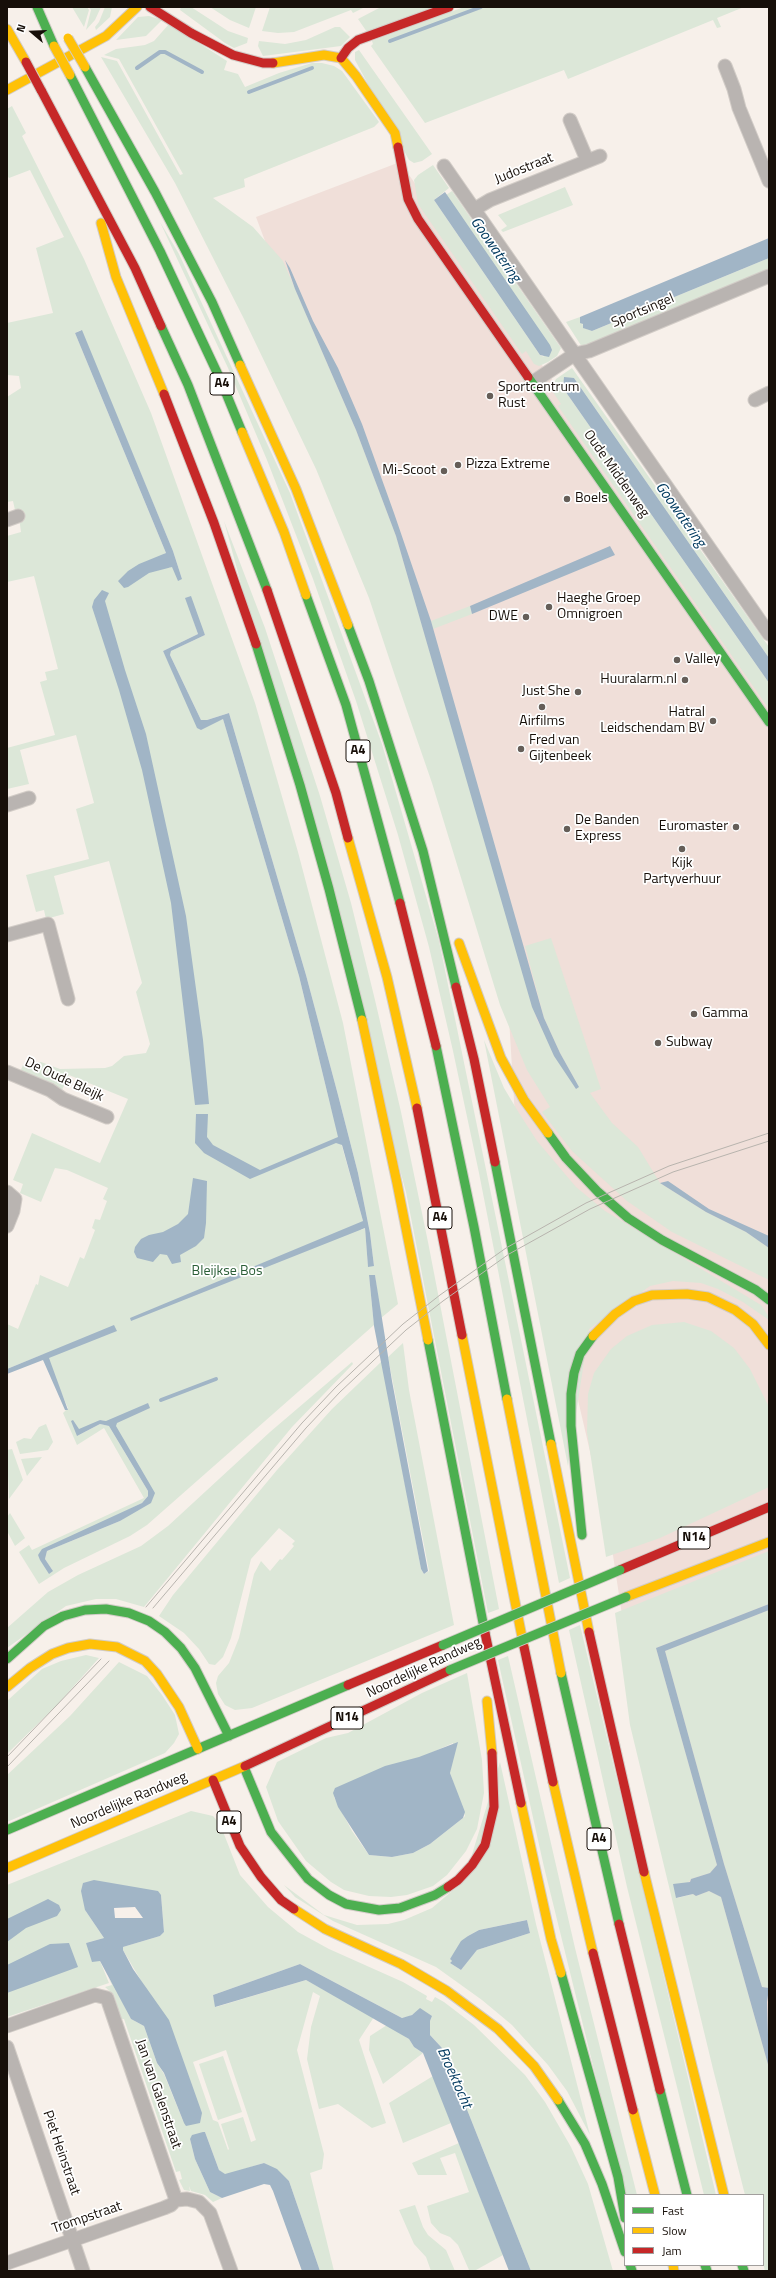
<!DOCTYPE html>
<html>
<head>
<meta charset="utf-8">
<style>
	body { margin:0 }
	#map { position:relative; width:776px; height:2278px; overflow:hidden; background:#f7f0ea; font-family:"Titillium Web",sans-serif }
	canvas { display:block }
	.frame { position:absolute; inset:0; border:8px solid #170f09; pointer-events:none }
	.legend { position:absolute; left:624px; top:2194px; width:140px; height:72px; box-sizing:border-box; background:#fff; border:1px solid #a29f9d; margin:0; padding:5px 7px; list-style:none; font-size:12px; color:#170f09 }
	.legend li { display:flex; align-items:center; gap:8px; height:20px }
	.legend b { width:20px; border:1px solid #a29f9d }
	.north { position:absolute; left:12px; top:12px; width:40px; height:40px; -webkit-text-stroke:3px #fff; paint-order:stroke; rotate:289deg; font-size:11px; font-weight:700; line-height:16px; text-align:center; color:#170f09 }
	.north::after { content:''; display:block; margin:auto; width:14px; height:18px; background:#170f09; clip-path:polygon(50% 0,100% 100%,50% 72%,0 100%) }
</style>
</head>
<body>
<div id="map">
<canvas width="776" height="2278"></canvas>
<div class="frame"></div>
<ul class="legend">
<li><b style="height:5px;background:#4caf50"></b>Fast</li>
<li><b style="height:5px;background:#ffc107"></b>Slow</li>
<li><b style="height:5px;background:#c62828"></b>Jam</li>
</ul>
<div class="north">N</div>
</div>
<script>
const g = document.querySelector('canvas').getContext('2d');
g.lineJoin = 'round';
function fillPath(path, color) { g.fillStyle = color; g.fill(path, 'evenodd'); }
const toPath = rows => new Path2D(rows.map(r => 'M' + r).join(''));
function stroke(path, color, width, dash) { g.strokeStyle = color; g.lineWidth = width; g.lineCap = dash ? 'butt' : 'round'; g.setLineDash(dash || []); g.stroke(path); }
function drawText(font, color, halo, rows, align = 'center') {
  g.font = font + ' "Titillium Web",sans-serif'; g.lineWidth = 3.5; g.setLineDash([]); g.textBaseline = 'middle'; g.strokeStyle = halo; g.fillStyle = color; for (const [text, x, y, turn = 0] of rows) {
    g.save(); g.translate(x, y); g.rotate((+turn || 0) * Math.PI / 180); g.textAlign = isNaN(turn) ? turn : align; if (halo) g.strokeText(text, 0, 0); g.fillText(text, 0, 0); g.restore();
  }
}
const industrial = toPath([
	[400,162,769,690,769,2205,622,1615,611,1542,516,1133,505,953,392,579,256,217]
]);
const green = toPath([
	[72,7,87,7,89,10,84,27],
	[89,7,101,7,95,20,86,30,91,10],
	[105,7,112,7,110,17,96,30,95,27,99,22],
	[181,7,191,7,228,31,248,38,247,43,234,48,225,43,180,10],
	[210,7,256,7,249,28,230,20],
	[270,7,365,7,353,13,351,10,294,32,278,33,262,31],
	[381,7,436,7,367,32,358,19],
	[464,7,744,7,717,18,721,27,717,28,713,20,568,79,564,70,425,123,371,46,373,44,372,41],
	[149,16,162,20,146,36,116,40,138,17],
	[169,24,227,61,224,70,238,74,245,87,279,73,312,63,322,63,334,66,342,71,379,122,374,127,244,179,245,187,213,198,253,227,283,261,356,430,396,536,537,1020,579,1087,560,1053,544,1018,525,946,551,938,601,1089,590,1093,612,1123,638,1147,660,1183,706,1212,746,1232,769,1248,769,1280,672,1232,627,1201,572,1151,542,1112,550,1107,527,1070,500,1005,432,783,396,679,369,598,316,469,244,319,175,183,101,57,117,61,180,175,183,174,119,59,104,55,116,49,145,45,154,41],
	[335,27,340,27,350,37,341,46,263,56,258,46,259,41,285,44,306,40],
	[359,50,432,154,422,161,414,163,409,160,355,60,355,52],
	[12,106,26,133,22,136,84,259,151,413,255,703,298,852,343,1023,398,1304,381,1318,375,1275,369,1275,374,1325,147,1525,130,1536,64,1568,39,1584,19,1552,29,1545,32,1550,144,1498,104,1428,77,1445,63,1413,68,1408,44,1354,7,1369,7,1324,18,1329,36,1284,38,1285,40,1275,68,1287,80,1257,84,1259,95,1230,92,1228,95,1219,100,1220,107,1201,103,1199,108,1188,67,1170,55,1168,41,1202,20,1193,23,1184,13,1180,32,1133,100,1163,128,1099,69,1075,62,1090,20,1072,23,1065,41,1062,60,1069,105,1068,112,1066,124,1056,146,1053,150,1044,136,992,142,983,109,861,54,876,64,914,46,919,44,910,36,912,26,875,89,859,76,809,94,803,76,735,20,750,29,784,7,789,7,748,55,735,40,682,47,680,45,672,58,669,34,576,7,582,7,536,21,532,18,510,15,510,13,501,7,502,7,397,21,388,19,376,7,375,7,323,53,313,36,248,64,237,30,170,9,178,7,175,7,109],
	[81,330,173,551,182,579,172,566,169,568,164,554,166,553,75,333],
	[186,598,205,635,171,651,170,655,201,720,207,720,229,713,306,975,338,1095,358,1173,370,1233,374,1266,368,1266,365,1228,361,1230,363,1221,329,1100,299,976,223,719,200,727,163,651,198,634],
	[100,1420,106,1421,153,1498,120,1521,47,1551,45,1559,53,1571,38,1555,142,1503,148,1496,148,1491,109,1426,100,1424,77,1436],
	[433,165,449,188,434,200,540,355,544,357,446,195,452,191,561,348,557,356,548,362,539,366,534,364,526,351,522,354,418,204,414,180,418,175],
	[565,187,573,205,503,232,501,230,507,226,498,215],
	[160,222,179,254,290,493,382,744,439,941,570,1578,559,1583,479,1173,453,1051,429,947,398,835,356,701,313,579,267,460,228,368],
	[769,258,769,270,582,347,566,322,580,317,584,328,592,331],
	[572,368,769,647,769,658,574,378,562,382,563,388,769,683,769,709,558,406,561,404,553,392,554,383,556,379],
	[224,521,265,628,320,796,351,903,375,1000,401,1112,428,1242,499,1609,488,1613,406,1192],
	[470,606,472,614,433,629,431,621],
	[484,1040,504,1088,519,1113,537,1141,576,1187,605,1211,761,1305,769,1317,769,1320,743,1302,718,1289,701,1283,673,1281,650,1286,589,1329,568,1466],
	[684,1322,711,1331,734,1348,750,1369,769,1407,769,1487,660,1538,606,1557,587,1432,588,1394,594,1373,611,1349,627,1336,652,1325],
	[403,1343,409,1390,454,1625,252,1708,235,1710,225,1705,218,1694,216,1683,218,1676,229,1663,239,1638,254,1574,261,1561,270,1571,280,1559,282,1560,294,1546,292,1544,295,1541,279,1528,251,1559,231,1638,223,1657,215,1665,209,1664,199,1649,184,1633,159,1616,173,1595,277,1470,332,1409,382,1361,421,1569,424,1574,429,1571,388,1357],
	[352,1362,353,1364,292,1427,144,1607,116,1599,96,1599,66,1606,7,1648,7,1628,48,1592,78,1575,141,1546,168,1526,270,1432],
	[46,1424,53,1442,48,1450,20,1454,16,1442,24,1438,31,1439,39,1427],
	[12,1449,23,1480,9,1499,7,1450],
	[42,1457,27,1476,21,1459],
	[10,1513,25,1538,15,1546,7,1531,7,1517],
	[769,1551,769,1604,656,1648,717,1865,710,1873,691,1879,677,1898,693,1894,696,1896,709,1891,721,1897,769,2068,769,2271,765,2271,763,2263,763,2195,745,2195,713,2069,630,1725,615,1613],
	[769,1610,769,1988,768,1988,762,1987,724,1864,665,1651],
	[580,1625,716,2195,704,2195,627,1887,569,1630],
	[86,1655,99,1658,58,1704,7,1754,7,1701,42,1669,61,1661],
	[508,1656,575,1948,637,2195,625,2195,544,1867,498,1660],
	[119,1662,147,1676,162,1695,175,1715,179,1734,174,1743,165,1753,7,1822,7,1775,70,1716],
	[467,1673,482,1760,484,1793,477,1829,466,1851,447,1875,433,1886,407,1895,391,1897,369,1896,344,1890,331,1882,306,1861,278,1821,266,1787,277,1762,326,1738,348,1733,422,1693],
	[453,1743,450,1773,465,1816,463,1818,430,1844,413,1853,392,1857,369,1855,352,1831,334,1797],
	[500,1762,536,1924,590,2135,567,2091,548,2065,512,2025,482,2000,436,1967,333,1921,295,1897,284,1885,324,1915,357,1925,388,1924,404,1920,432,1908,464,1881],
	[527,1920,530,1933,477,1950,461,1970,450,1963,452,1961,450,1959,468,1936,479,1930],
	[191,1811,213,1816,220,1824,240,1875,268,1907,298,1932,329,1949,403,1982,427,1996,426,1999,432,2002,435,1997,444,2002,474,2025,525,2075,545,2102,571,2147,588,2184,613,2271,531,2271,447,2059,442,2048,430,2035,430,2021,432,2016,417,2012,408,2017,402,2018,300,1964,213,1995,216,2007,306,1980,374,2017,359,2040,386,2123,372,2128,338,2104,319,2109,307,2059,311,2027,320,1996,313,1992,297,2050,324,2154,322,2169,310,2173,334,2271,320,2271,289,2181,264,2163,225,2175,219,2170,205,2132,190,2139,195,2159,210,2192,222,2198,213,2202,205,2195,191,2191,189,2186,190,2191,184,2190,179,2180,182,2179,180,2171,176,2172,124,2019,121,2019,114,1995,105,1987,112,1985,108,1977,116,1989,131,2019,144,2026,157,2063,164,2074,184,2123,143,1984,123,1950,123,1947,160,1936,164,1932,161,1895,85,1910,104,1938,86,1943,100,1961,109,1983,7,2017,7,1885],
	[226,2050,256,2140,251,2142,243,2117,221,2124,229,2149,228,2150,218,2122,213,2120,193,2062],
	[387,2025,409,2039,414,2047,423,2053,383,2084,369,2050,370,2036],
	[223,2056,242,2112,218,2120,199,2064],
	[433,2076,451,2123,403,2143,389,2103],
	[459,2143,503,2255,476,2270,469,2270,458,2245,450,2237,440,2233,431,2223,427,2206,469,2192,455,2153,440,2158,447,2175,418,2175,412,2163],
	[415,2205,423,2227,428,2235,446,2250,455,2271,431,2271,426,2257,414,2244,399,2210]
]);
const water = toPath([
	[445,192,550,345,552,350,549,357,540,355,434,200],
	[769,238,769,258,592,331,583,328,583,324,580,323,580,317],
	[285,260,290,268,313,321,338,368,362,424,394,513,431,621,544,1018,560,1053,579,1087,576,1089,554,1056,532,1007,396,536,356,430,295,289],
	[82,330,173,551,182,579,178,581,172,567,149,573,128,587,124,588,118,581,128,571,139,564,166,553,75,333],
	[564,377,574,378,769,658,769,683,563,388],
	[610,546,615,555,472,614,470,606],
	[102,590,109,593,105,601,125,670,146,734,186,916,203,1040,209,1104,195,1105,171,903,142,770,119,690,92,607,94,600],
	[191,596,205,635,171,651,170,655,201,720,207,720,229,713,306,975,338,1095,358,1173,370,1233,374,1266,368,1267,365,1228,131,1321,130,1318,363,1221,342,1145,336,1143,250,1179,204,1153,195,1143,196,1114,208,1114,207,1137,213,1145,260,1170,338,1137,299,976,223,719,201,730,197,728,163,651,198,634,185,598],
	[193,1178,207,1181,206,1223,204,1238,196,1246,180,1255,181,1262,172,1264,167,1255,160,1254,153,1262,137,1258,134,1252,135,1247,141,1239,149,1235,163,1232,178,1224,188,1214],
	[668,1181,709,1209,769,1236,769,1248,746,1232,706,1212,660,1183],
	[369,1275,375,1275,392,1381,428,1571,424,1574,421,1569,374,1326],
	[114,1325,117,1331,49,1358,68,1410,65,1410,43,1360,7,1374,7,1369],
	[148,1403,150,1408,117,1423,116,1426,155,1493,151,1503,120,1521,47,1551,45,1559,53,1571,49,1574,40,1560,38,1555,42,1549,142,1503,148,1496,148,1491,109,1426,100,1424,77,1436,71,1421,73,1420,79,1429,100,1420,106,1421],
	[769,1604,769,1610,665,1651,724,1864,762,1987,769,1988,767,2002,769,2068,721,1897,709,1891,696,1896,693,1894,676,1898,673,1884,690,1882,691,1879,710,1873,717,1865,656,1648],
	[458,1742,450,1773,465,1812,463,1818,430,1844,413,1853,392,1857,369,1855,338,1807,333,1793,335,1788,385,1766,419,1757],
	[94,1880,158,1891,161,1895,164,1932,160,1936,123,1947,123,1950,133,1969,169,2020,202,2113,200,2123,186,2126,184,2123,164,2073,157,2063,144,2026,131,2019,100,1961,92,1962,86,1943,104,1938,85,1910,81,1891,83,1883],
	[135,1907,143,1918,115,1918,114,1908],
	[48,1899,59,1905,61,1910,57,1916,26,1928,7,1942,7,1919],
	[527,1920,530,1933,477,1950,461,1970,450,1963,452,1961,450,1959,461,1941,468,1936,479,1930],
	[69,1943,78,1967,7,1993,7,1965,50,1944],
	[300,1964,402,2018,412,2015,420,2008,432,2016,430,2021,430,2035,442,2048,447,2059,531,2271,509,2271,423,2053,414,2047,409,2039,306,1980,215,2007,213,1995],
	[203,2132,205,2132,219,2170,225,2174,264,2163,277,2169,289,2181,320,2271,302,2271,273,2191,270,2185,264,2184,222,2198,210,2192,195,2159,190,2139,192,2135]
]);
const stream = toPath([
	[390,41,481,7],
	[137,68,160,52,165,52,202,72],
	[249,92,312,68],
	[161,1400,216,1379]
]);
const street = toPath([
	[725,66,734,89,739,108,769,181],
	[570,120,587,160],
	[444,166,769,634],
	[475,209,490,200,600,156],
	[533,382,575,354,589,351,769,276],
	[755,400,769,393],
	[7,520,18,516],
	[7,805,29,798],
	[7,935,48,924,68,999],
	[7,1072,50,1090,63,1099,107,1117],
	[7,1192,15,1199,13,1211,7,1226],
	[7,2026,95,1995,107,1998,176,2200],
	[7,2047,83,2271],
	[176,2200,187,2199,199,2202,210,2213,231,2271],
	[7,2263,164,2208,171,2205,176,2200]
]);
const fast = toPath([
	[37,7,54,46],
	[85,67,155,192,212,302,240,365],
	[70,75,160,251,221,381,242,432],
	[161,326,188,385,267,590],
	[528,377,769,722],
	[306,595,346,705,400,903],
	[348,625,369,681,423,851,456,987],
	[256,644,300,785,329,889,362,1020],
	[436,1046,474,1227,507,1399],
	[548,1133,566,1158,598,1192,628,1218,662,1240,756,1290,769,1300],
	[495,1162,551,1444],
	[428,1340,485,1633],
	[582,1535,571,1426,571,1394,574,1373,580,1354,593,1336],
	[7,1659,44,1626,63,1616,85,1610,106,1609,129,1613,149,1621,165,1632,181,1648,195,1668,229,1736],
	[561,1673,619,1924],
	[244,1767,271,1832,308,1879,329,1895,346,1904,379,1910,400,1908,435,1895,448,1887],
	[7,1830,348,1685],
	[561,1973,618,2177,625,2218],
	[660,2090,687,2195],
	[558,2100,585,2144,602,2184,625,2252],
	[630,2265,632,2271],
	[705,2265,707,2271],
	[742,2265,744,2271]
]);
const slow = toPath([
	[7,29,26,62],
	[273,63,324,55,341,58,356,76,395,133,398,147],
	[7,90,106,36,137,7],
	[101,223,116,277,164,394],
	[240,365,296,489,348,625],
	[242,432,284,532,306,595],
	[348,838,387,977,417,1108],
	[459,943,501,1058,524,1100,548,1133],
	[362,1020,397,1183,428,1340],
	[462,1335,524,1647],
	[593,1336,615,1314,634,1301,652,1295,687,1294,708,1297,735,1310,753,1324,769,1345],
	[507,1399,561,1673],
	[551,1444,589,1632],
	[626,1597,769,1542],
	[7,1687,30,1668,52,1654,68,1648,90,1644,117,1647,145,1661,157,1674,179,1707,198,1749],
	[487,1701,492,1753],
	[553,1782,593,1953],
	[521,1803,551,1939,561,1973],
	[7,1868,245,1766],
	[644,1872,724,2195],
	[294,1909,325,1929,401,1964,447,1991,498,2029,534,2066,558,2100],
	[633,2110,655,2195],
	[673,2265,674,2271]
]);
const jam = toPath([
	[150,7,191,33,233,55,263,63,273,63],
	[341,58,348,48,358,40,449,7],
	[41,90,135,268,161,326],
	[398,147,408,199,418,219,528,377],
	[164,394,214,523,256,644],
	[267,590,336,793,348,838],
	[400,903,436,1046],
	[456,987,474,1059,495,1162],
	[417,1108,462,1335],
	[620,1570,769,1507],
	[589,1632,644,1872],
	[485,1633,521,1803],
	[524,1647,553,1782],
	[348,1685,443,1645],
	[245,1766,450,1670],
	[213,1780,240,1846,261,1877,281,1900,294,1909],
	[448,1887,458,1880,472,1865,485,1845,494,1807,492,1753],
	[619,1924,660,2090],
	[593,1953,633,2110]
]);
const tram = toPath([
	[146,1607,302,1423,336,1387,403,1324,440,1295,506,1248,586,1203,669,1166,769,1133],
	[153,1608,306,1428,340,1392,406,1330,443,1301,509,1254,590,1209,673,1172,769,1141],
	[7,1757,101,1659],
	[7,1767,109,1661]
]);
const fastBridge = toPath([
	[443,1645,620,1570],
	[450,1670,626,1597]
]);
const slowBridge = toPath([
	[68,38,85,67],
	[54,46,70,75]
]);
const jamBridge = toPath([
	[26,62,41,90]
]);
const markers = [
	[490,396,4,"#655e58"],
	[458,465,4,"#655e58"],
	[444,471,4,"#655e58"],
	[567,499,4,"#655e58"],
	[549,607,4,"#655e58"],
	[526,617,4,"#655e58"],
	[677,660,4,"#655e58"],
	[685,680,4,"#655e58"],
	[578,692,4,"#655e58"],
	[542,707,4,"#655e58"],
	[713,721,4,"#655e58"],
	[521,749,4,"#655e58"],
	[736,827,4,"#655e58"],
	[567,829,4,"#655e58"],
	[682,849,4,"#655e58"],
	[694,1014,4,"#655e58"],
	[658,1043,4,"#655e58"]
];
const shields = [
	[222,384,24],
	[358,751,24],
	[440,1218,24],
	[694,1538,32],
	[347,1718,32],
	[229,1822,24],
	[599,1839,24]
];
const shieldNames = [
	["A4",222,384],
	["A4",358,751],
	["A4",440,1218],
	["N14",694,1538],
	["N14",347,1718],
	["A4",229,1822],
	["A4",599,1839]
];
const streetNames = [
	["Judostraat",524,169,-22],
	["Sportsingel",643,311,-23],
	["Oude Middenweg",616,474,55],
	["De Oude Bleijk",64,1080,25],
	["Noordelijke Randweg",424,1668,-25],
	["Noordelijke Randweg",129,1801,-23],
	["Jan van Galenstraat",158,2094,71],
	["Piet Heinstraat",61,2153,71],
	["Trompstraat",87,2218,-19]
];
const poiNames = [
	["Sportcentrum",498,388],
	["Rust",498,404],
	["Pizza Extreme",466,465],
	["Mi-Scoot",436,471,"right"],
	["Boels",575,499],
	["Haeghe Groep",557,599],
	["Omnigroen",557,615],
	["DWE",518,617,"right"],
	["Valley",685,660],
	["Huuralarm.nl",677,680,"right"],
	["Just She",570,692,"right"],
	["Hatral",705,713,"right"],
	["Leidschendam BV",705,729,"right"],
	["Airfilms",542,722,"center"],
	["Fred van",529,741],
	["Gijtenbeek",529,757],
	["De Banden",575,821],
	["Express",575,837],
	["Euromaster",728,827,"right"],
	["Kijk",682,864,"center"],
	["Partyverhuur",682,880,"center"],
	["Gamma",702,1014],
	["Subway",666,1043]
];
const parkNames = [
	["Bleijkse Bos",227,1272]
];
const waterNames = [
	["Goowatering",495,250,55],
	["Goowatering",680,515,55],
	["Broektocht",454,2078,66]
];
fillPath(industrial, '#f0dfd9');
fillPath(green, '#dce7d8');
fillPath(water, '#a1b5c6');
stroke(stream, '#a1b5c6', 4);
stroke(street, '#d2ccc7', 15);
stroke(fast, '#d2ccc7', 11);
stroke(slow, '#d2ccc7', 11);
stroke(jam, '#d2ccc7', 11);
stroke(street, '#b9b4b1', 13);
stroke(fast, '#4caf50', 9);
stroke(slow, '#ffc107', 9);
stroke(jam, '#c62828', 9);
stroke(tram, '#b8b4ae', 1);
stroke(fastBridge, '#d2ccc7', 11, []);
stroke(slowBridge, '#d2ccc7', 11, []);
stroke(jamBridge, '#d2ccc7', 11, []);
stroke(fastBridge, '#4caf50', 9);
stroke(slowBridge, '#ffc107', 9);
stroke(jamBridge, '#c62828', 9);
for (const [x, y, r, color] of markers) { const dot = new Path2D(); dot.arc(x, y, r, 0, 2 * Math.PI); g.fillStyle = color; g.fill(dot); stroke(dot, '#fff', 1.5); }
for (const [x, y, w] of shields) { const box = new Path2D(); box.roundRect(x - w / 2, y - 11, w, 22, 3); g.fillStyle = '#fff'; g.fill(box); stroke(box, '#170f09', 1); }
drawText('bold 13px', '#170f09', null, shieldNames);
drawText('14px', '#170f09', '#fff', streetNames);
drawText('14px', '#170f09', '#fff', poiNames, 'left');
drawText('14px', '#2b5e37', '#fff', parkNames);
drawText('italic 15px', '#033b60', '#fff', waterNames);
</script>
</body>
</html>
